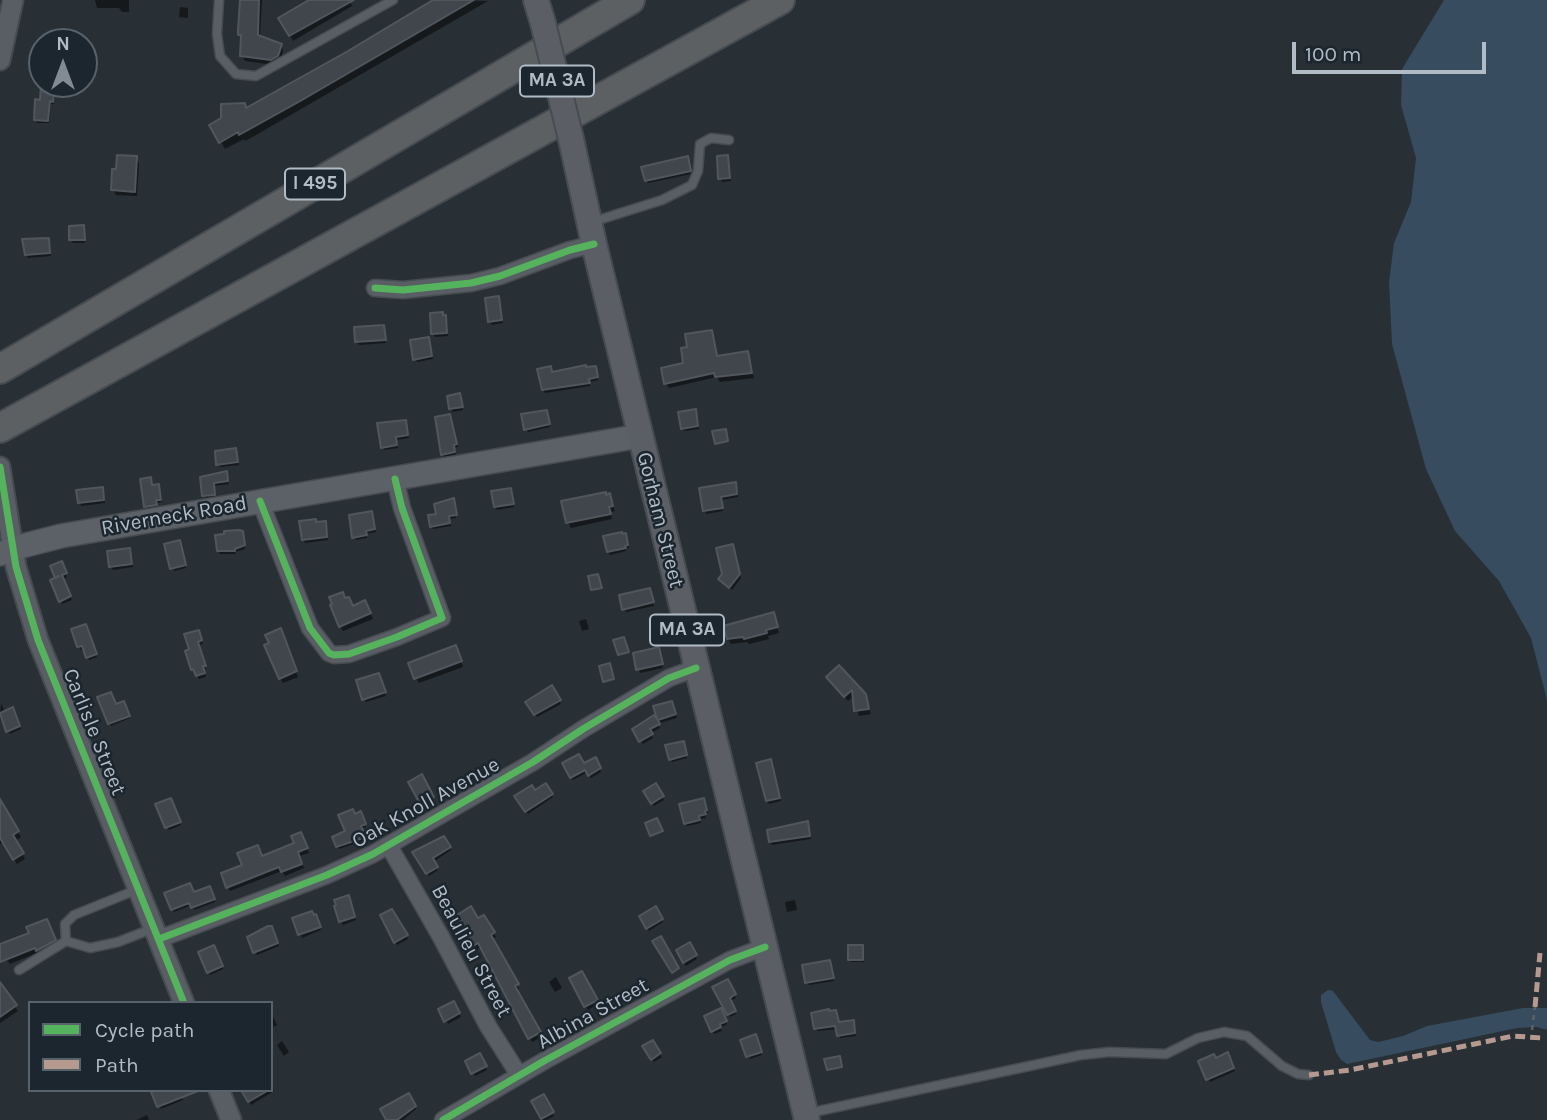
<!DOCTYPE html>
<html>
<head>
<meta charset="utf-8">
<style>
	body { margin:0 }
	#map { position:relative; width:1547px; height:1120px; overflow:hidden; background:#282f35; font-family:Karla,sans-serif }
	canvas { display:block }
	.legend { position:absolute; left:28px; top:1001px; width:245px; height:91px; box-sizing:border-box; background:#1c262f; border:2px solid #58626b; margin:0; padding:9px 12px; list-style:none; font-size:21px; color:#b2bcc6 }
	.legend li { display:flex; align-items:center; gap:14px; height:35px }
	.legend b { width:35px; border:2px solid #58626b }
	.north { position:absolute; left:28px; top:28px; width:70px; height:70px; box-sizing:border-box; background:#1c262f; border:2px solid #58626b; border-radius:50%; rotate:0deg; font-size:19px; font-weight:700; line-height:28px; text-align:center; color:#b2bcc6 }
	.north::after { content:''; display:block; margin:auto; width:24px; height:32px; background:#828b93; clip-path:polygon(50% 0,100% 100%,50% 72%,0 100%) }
	.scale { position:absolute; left:1292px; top:42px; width:194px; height:32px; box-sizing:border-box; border:4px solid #b2bcc6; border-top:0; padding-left:9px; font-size:21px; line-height:24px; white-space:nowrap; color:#b2bcc6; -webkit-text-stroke:5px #1c262f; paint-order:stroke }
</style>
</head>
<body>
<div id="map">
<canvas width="1547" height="1120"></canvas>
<ul class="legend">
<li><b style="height:9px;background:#56b35d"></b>Cycle path</li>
<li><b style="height:9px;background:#b69a8f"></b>Path</li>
</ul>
<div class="north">N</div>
<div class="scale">100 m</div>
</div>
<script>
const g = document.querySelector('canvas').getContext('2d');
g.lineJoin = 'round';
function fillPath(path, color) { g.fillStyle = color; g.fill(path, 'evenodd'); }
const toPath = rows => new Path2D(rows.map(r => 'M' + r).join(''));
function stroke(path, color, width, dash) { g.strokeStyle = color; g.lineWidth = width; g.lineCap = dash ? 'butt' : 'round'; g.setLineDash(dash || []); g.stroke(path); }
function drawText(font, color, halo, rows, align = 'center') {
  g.font = font + ' Karla,sans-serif'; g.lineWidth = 5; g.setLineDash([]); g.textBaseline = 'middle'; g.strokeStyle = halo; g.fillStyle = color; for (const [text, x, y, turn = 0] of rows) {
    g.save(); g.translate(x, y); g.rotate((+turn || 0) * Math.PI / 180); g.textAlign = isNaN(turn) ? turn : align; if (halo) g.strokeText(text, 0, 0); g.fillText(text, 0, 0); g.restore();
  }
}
const water = toPath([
	[1444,0,1547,0,1547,700,1531,638,1499,581,1455,531,1426,469,1392,344,1389,282,1394,243,1411,202,1416,158,1401,105,1402,69],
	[1328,990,1333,991,1370,1040,1378,1042,1403,1036,1427,1026,1523,1008,1547,1008,1547,1030,1537,1027,1517,1028,1347,1064,1341,1060,1336,1052,1321,1002,1321,995]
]);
const shadow = toPath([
	[95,0,129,0,129,12,122,12,119,8,97,8],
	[242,0,262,0,260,38,280,45,283,50,280,62,274,65,245,61,242,56,243,39,240,34],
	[313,0,349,0,352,6,293,41,281,18],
	[437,0,488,1,256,135,245,141,244,139,225,149,212,126,244,105,247,109],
	[180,7,188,8,188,18,179,17],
	[43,84,54,84,55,87,54,104,51,104,49,123,37,123,35,119,41,102],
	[727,157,731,181,722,182,720,178],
	[136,158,139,163,137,196,116,195,113,190],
	[689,161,691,174,648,183,646,180],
	[83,227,85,243,73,243,71,240],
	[48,239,51,256,28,258,26,255],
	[498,298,503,323,492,325,490,322],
	[444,317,447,320,448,336,435,337,433,334],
	[383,327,386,343,359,345,357,342],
	[711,332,718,358,747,353,754,378,720,382,717,377,669,388,666,383,685,365,689,348],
	[428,339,433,359,417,362,415,359],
	[550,368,552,373,597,371,598,380,590,382,590,386,545,393,543,390],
	[461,398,463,410,453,412,451,409],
	[546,412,550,427,528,432,526,429],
	[696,415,699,429,684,431,682,428],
	[451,419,458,447,454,448,456,455,444,457,443,454],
	[405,422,409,438,396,440,398,448,384,450,383,447],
	[235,450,239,465,220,467,218,464],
	[226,473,229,484,214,486,216,498,206,499,202,478],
	[150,479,153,487,158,486,160,489,162,502,157,503,157,508,148,509,146,506],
	[735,484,738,497,721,500,723,511,706,514,701,490],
	[102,489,105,503,81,506,80,502],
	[512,493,514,507,497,510,495,507],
	[609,495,615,511,611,512,612,519,571,528,568,522],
	[453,501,456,518,450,519,451,526,433,529,431,526,438,515],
	[371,513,376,532,366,534,367,538,356,540,354,537],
	[325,523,328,540,305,543,303,539,317,524],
	[243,536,245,549,235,552,236,554,220,554,218,551],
	[626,538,629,548,626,549,626,551,610,555,608,552],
	[181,546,186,568,174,571,172,568],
	[734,549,741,578,732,590,720,579],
	[131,553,133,567,113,570,111,567],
	[61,564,67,577,63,579,72,600,62,604,58,579],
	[651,593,654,606,626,612,624,609],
	[346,600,353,607,368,608,373,619,343,631,340,626],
	[773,614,779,633,768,636,769,639,749,644,747,642,731,644,728,639],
	[586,619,589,629,582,631,579,621],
	[87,629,97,657,89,660,85,649,81,650,79,646],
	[200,635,203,644,198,645,206,669,204,670,206,677,199,679,192,670,187,652,191,650],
	[283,635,298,677,283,683,280,678],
	[660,652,663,668,640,673,635,655],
	[458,653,463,667,419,683,416,678],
	[380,678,386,696,366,702,364,699],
	[828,678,864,695,871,714,859,716,854,696,848,701],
	[551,688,561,704,537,717,528,703],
	[99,698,115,706,123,703,130,718,111,726],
	[1,703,5,712,14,712,21,729,10,734,2,717,0,717],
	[673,706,677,718,660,723,655,708],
	[654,717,660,728,651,733,653,738,643,744,634,730],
	[685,746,687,758,672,762,671,759],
	[595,760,601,772,591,778,588,772,573,780,564,764,584,765],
	[772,764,781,801,769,804,767,801],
	[421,777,434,801,423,806,410,783],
	[545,785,553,797,528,814,516,797,535,792],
	[656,786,664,800,654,806,646,792],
	[703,800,708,813,705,814,706,818,700,819,701,823,687,826,686,823],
	[172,803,181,825,169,830,158,805],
	[3,808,21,837,15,841,25,859,17,864,4,842,0,844,0,809],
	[360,814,366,827,361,829,366,840,339,849,334,837,347,832,355,816],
	[807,823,811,839,772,845,770,842],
	[303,838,309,853,299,856,304,868,285,876,282,871,230,891,228,887,244,866,296,844],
	[443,838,451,850,433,862,438,870,429,876,414,852],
	[211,890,215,902,194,910,192,905,174,912,166,894],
	[795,900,797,910,787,912,785,902],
	[350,901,356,920,343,925,341,921],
	[655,908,663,922,649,931,641,916],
	[392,911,408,939,397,945,382,916],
	[484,917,496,937,492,940,519,989,516,991,542,1037,532,1042,481,947,470,954,461,940],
	[294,919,317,920,321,930,302,938],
	[49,926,57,945,41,955,39,952,10,964,6,959,31,934],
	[273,931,279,946,257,955,255,952],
	[689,945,697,959,686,966,678,951],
	[862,947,864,962,851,962,850,959],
	[213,948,223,969,210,975,200,953],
	[830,962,834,981,809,985,807,982],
	[581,973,598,1004,588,1010,571,978],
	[556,977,562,988,555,992,549,982],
	[727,982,736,998,730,1001,736,1014,730,1017,715,988],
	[0,984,18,1011,0,1023],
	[453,1003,461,1017,448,1024,440,1010],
	[720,1011,727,1024,720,1028,722,1031,714,1034,706,1017],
	[271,1012,277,1025,271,1028],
	[853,1022,856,1036,840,1038,838,1029,817,1031,816,1028],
	[757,1039,762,1055,750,1059,748,1056],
	[282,1041,289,1052,284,1056,277,1045],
	[653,1042,662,1057,654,1062,644,1046],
	[1227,1055,1235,1071,1210,1082,1201,1062],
	[479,1056,487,1070,475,1076,467,1062],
	[271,1086,274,1091,251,1105,244,1092,271,1090],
	[179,1090,183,1100,161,1109,154,1093],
	[409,1095,416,1109,403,1120,388,1120],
	[543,1097,554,1116,546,1120,543,1120,534,1102],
	[147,1115,149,1120,137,1120]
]);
const building = toPath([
	[240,0,259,0,258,35,282,44,278,56,271,60,240,56,241,35,238,35,238,30,240,0],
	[309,0,354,0,289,36,278,18,309,0],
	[433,0,474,0,302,100,239,135,238,132,219,143,209,125,221,118,221,104,245,103,246,108,348,51,433,0],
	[41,84,55,84,53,102,50,101,48,121,34,120,35,99,40,100,41,84],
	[117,155,137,156,135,192,111,190,112,169,116,169,117,155],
	[728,155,730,178,718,179,717,156,728,155],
	[688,156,691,171,645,181,641,167,688,156],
	[84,225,85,240,69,240,69,226,84,225],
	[49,238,50,253,25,255,22,239,49,238],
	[499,296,502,320,488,322,485,298,499,296],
	[443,312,443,315,446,315,447,333,431,334,430,313,443,312],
	[384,325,386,340,355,342,354,327,384,325],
	[712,330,717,356,748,351,752,373,715,377,714,373,664,384,661,368,683,363,681,348,687,347,685,334,712,330],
	[429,337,432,356,413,360,410,340,429,337],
	[586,365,586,367,596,366,598,377,589,379,590,383,542,390,537,369,551,366,552,372,586,365],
	[460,393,463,407,449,409,447,396,460,393],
	[696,409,698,426,681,429,678,412,696,409],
	[547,410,550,424,524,430,521,414,547,410],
	[450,414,457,444,454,445,455,452,441,455,435,417,450,414],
	[406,420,408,435,396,437,397,445,381,448,377,423,406,420],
	[726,429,728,441,715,444,712,431,726,429],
	[236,448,238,462,216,465,215,451,236,448],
	[227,471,228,481,214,483,215,495,202,496,200,477,227,471],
	[151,477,152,485,159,484,161,500,156,500,157,505,144,507,140,479,151,477],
	[736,482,737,494,721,497,723,508,703,511,699,488,736,482],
	[103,487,104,500,78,503,76,490,103,487],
	[511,488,514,504,494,507,491,491,511,488],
	[606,492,606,495,610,493,613,506,609,507,611,514,566,523,561,501,606,492],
	[454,498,457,515,449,516,450,523,430,527,428,515,436,514,434,504,454,498],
	[372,511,375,529,366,531,367,535,352,538,349,515,372,511],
	[316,519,316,522,326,521,327,537,302,540,299,521,316,519],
	[239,530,243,531,245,545,235,549,235,551,217,551,215,535,224,534,224,531,239,530],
	[622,532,623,534,626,533,628,545,625,546,626,548,607,552,603,536,622,532],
	[180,540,186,565,170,569,164,544,180,540],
	[733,544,740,574,729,588,718,579,722,574,716,548,733,544],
	[130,548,132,564,109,567,107,551,130,548],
	[62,561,67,573,62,575,71,596,59,602,50,580,59,576,55,578,50,566,62,561],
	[598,574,602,588,591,590,588,576,598,574],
	[650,588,654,602,622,610,619,595,650,588],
	[343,592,345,598,349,597,353,606,365,600,371,613,339,627,330,605,332,604,329,597,343,592],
	[774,612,778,627,766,630,767,633,744,639,743,637,727,639,723,626,774,612],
	[86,624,97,654,86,658,82,646,77,647,71,629,86,624],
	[281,628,297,671,279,679,264,645,269,643,265,635,281,628],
	[199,630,202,640,198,642,206,666,203,666,205,673,196,676,193,669,191,670,185,651,189,649,184,634,199,630],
	[624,637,629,652,618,655,613,640,624,637],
	[456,645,462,661,414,679,408,663,456,645],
	[659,647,663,664,636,670,633,653,659,647],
	[610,663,614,679,603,682,599,666,610,663],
	[839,665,866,694,869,709,854,711,852,690,844,697,826,677,839,665],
	[379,673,386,692,362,700,356,680,379,673],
	[552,685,561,700,534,715,525,702,552,685],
	[111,692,116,704,124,701,130,716,108,724,97,697,111,692],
	[672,701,676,714,658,720,660,724,650,729,653,734,639,742,632,729,654,715,657,719,653,706,672,701],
	[13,707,20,726,6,732,0,713,13,707],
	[684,741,687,755,669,760,665,745,684,741],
	[579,754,584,763,596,757,601,768,588,776,585,770,570,778,562,763,579,754],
	[771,759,780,798,766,801,756,763,771,759],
	[422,774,434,797,420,804,408,782,422,774],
	[546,783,553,794,525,812,514,796,532,785,535,790,546,783],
	[656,783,664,796,651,804,643,791,656,783],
	[171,798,181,822,165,828,155,804,171,798],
	[704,798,707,810,705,811,706,814,699,816,700,820,684,824,679,804,704,798],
	[0,799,19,831,13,835,24,853,13,860,0,838,0,799],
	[353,809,355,814,361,811,366,824,361,826,366,837,336,847,332,837,345,831,338,815,353,809],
	[657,818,663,831,650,836,645,823,657,818],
	[808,821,810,836,769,842,767,830,808,821],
	[301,832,308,848,298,852,302,864,281,872,279,867,226,888,221,873,242,865,237,853,258,845,262,856,294,843,291,836,301,832],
	[444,836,451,847,433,858,438,867,426,874,412,852,444,836],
	[190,883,194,892,210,886,215,899,191,908,189,903,171,910,164,893,190,883],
	[349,895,355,917,339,922,334,906,336,905,334,900,349,895],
	[471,906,478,918,484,915,495,932,491,935,519,984,515,986,541,1032,528,1039,478,943,466,951,459,939,465,935,461,929,464,927,457,915,471,906],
	[656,906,663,919,646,929,639,916,656,906],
	[392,909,408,935,394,943,380,915,392,909],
	[312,911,314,915,316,914,321,927,298,935,292,918,312,911],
	[47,919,56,940,36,951,35,948,0,962,0,944,29,933,26,927,47,919],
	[268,926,272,926,278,943,253,953,247,937,268,926],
	[661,936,679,968,672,973,652,941,661,936],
	[690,942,697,955,683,963,676,950,690,942],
	[214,945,223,966,207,973,198,952,214,945],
	[848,945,863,945,863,960,848,960,848,945],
	[830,960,834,978,805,983,802,965,830,960],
	[582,971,598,1000,584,1007,569,978,582,971],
	[728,979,736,994,730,998,736,1011,727,1015,712,987,728,979],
	[0,982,17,1005,0,1017,0,982],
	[454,1001,460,1013,444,1022,438,1009,454,1001],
	[721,1008,727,1021,720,1024,721,1027,711,1032,704,1016,721,1008],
	[829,1009,829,1011,836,1010,839,1022,854,1020,855,1033,837,1036,835,1026,814,1029,811,1013,829,1009],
	[756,1034,762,1052,746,1057,740,1040,756,1034],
	[653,1040,661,1053,651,1060,642,1046,653,1040],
	[1228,1052,1234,1068,1206,1080,1198,1061,1214,1054,1216,1058,1228,1052],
	[480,1053,487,1066,471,1074,465,1061,480,1053],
	[840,1056,842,1067,827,1070,824,1059,840,1056],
	[157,1090,198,1090,198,1091,157,1107,151,1092,157,1090],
	[241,1090,269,1090,248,1102,241,1090],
	[409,1093,416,1106,397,1120,386,1120,380,1109,409,1093],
	[544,1094,554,1112,541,1119,531,1101,544,1094]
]);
const path = toPath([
	[1532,1030,1535,1007]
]);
const service = toPath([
	[219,0,217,34,220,56,236,74,256,76,393,0],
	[592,222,662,200,692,185,698,171,700,144,711,138,729,140],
	[66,941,90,948,118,942,154,928],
	[19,970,66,941,65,924,74,915,136,890],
	[809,1113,1081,1055,1109,1052,1166,1054,1198,1038,1224,1032,1247,1036,1282,1066,1298,1074,1309,1075]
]);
const minor = toPath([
	[375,288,403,290,471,283,500,276,570,250,594,244],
	[260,501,310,628,329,653,334,655,349,654,397,637,442,618,402,508,395,479],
	[389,846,441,937,488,1026,519,1075],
	[159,939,327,875,373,854,533,762,583,729,669,678,696,668],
	[443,1120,544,1061,730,960,765,947]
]);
const tertiary = toPath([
	[0,60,13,0],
	[0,467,16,567,38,640,184,1003],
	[219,1090,231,1120]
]);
const secondary = toPath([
	[0,554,26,545,61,536,640,436]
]);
const primary = toPath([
	[536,0,543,23],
	[571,139,594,244,807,1120]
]);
const motorway = toPath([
	[0,369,630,0],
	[0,428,780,0]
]);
const primaryBridge = toPath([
	[543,23,571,139]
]);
const quiet = toPath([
	[1535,1007,1540,953],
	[1309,1075,1350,1070,1513,1036,1542,1038]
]);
const cycleway = toPath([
	[375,288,403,290,471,283,500,276,570,250,594,244],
	[0,467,16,567,38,640,184,1003],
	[260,501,310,628,329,653,334,655,349,654,397,637,442,618,402,508,395,479],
	[159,939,327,875,373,854,533,762,583,729,669,678,696,668],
	[443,1120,544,1061,730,960,765,947]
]);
const shields = [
	[557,81,74],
	[315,184,60],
	[687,630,74]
];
const shieldNames = [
	["MA 3A",557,81],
	["I 495",315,184],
	["MA 3A",687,630]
];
const streetNames = [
	["Riverneck Road",174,516,-10],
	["Gorham Street",660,520,76],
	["Carlisle Street",94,732,68],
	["Oak Knoll Avenue",426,803,-29],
	["Beaulieu Street",471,951,62],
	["Albina Street",593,1014,-29]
];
fillPath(water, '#374c5e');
fillPath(shadow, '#0007');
fillPath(building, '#40464b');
stroke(building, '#50565d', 2);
stroke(service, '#464b50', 11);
stroke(minor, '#464b50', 19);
stroke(tertiary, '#464b50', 23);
stroke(secondary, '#464b50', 26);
stroke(primary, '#464c52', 28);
stroke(motorway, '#454b51', 32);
stroke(path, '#5c6267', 2.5, [5, 5]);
stroke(service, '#585e63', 8);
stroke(minor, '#585e63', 16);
stroke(tertiary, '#585e63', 19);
stroke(secondary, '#5c6168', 23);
stroke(primary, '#5b5f65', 24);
stroke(motorway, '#5d6063', 28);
stroke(primaryBridge, '#464c52', 28, []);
stroke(primaryBridge, '#5b5f65', 24);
stroke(quiet, '#b69a8f', 5, [10, 5]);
stroke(cycleway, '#56b35d', 7);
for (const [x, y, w] of shields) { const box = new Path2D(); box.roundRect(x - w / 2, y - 15.5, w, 31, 5); g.fillStyle = '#1c262f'; g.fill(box); stroke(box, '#b2bcc6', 2); }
drawText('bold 19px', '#b2bcc6', null, shieldNames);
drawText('21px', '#b2bcc6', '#1c262f', streetNames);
</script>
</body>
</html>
